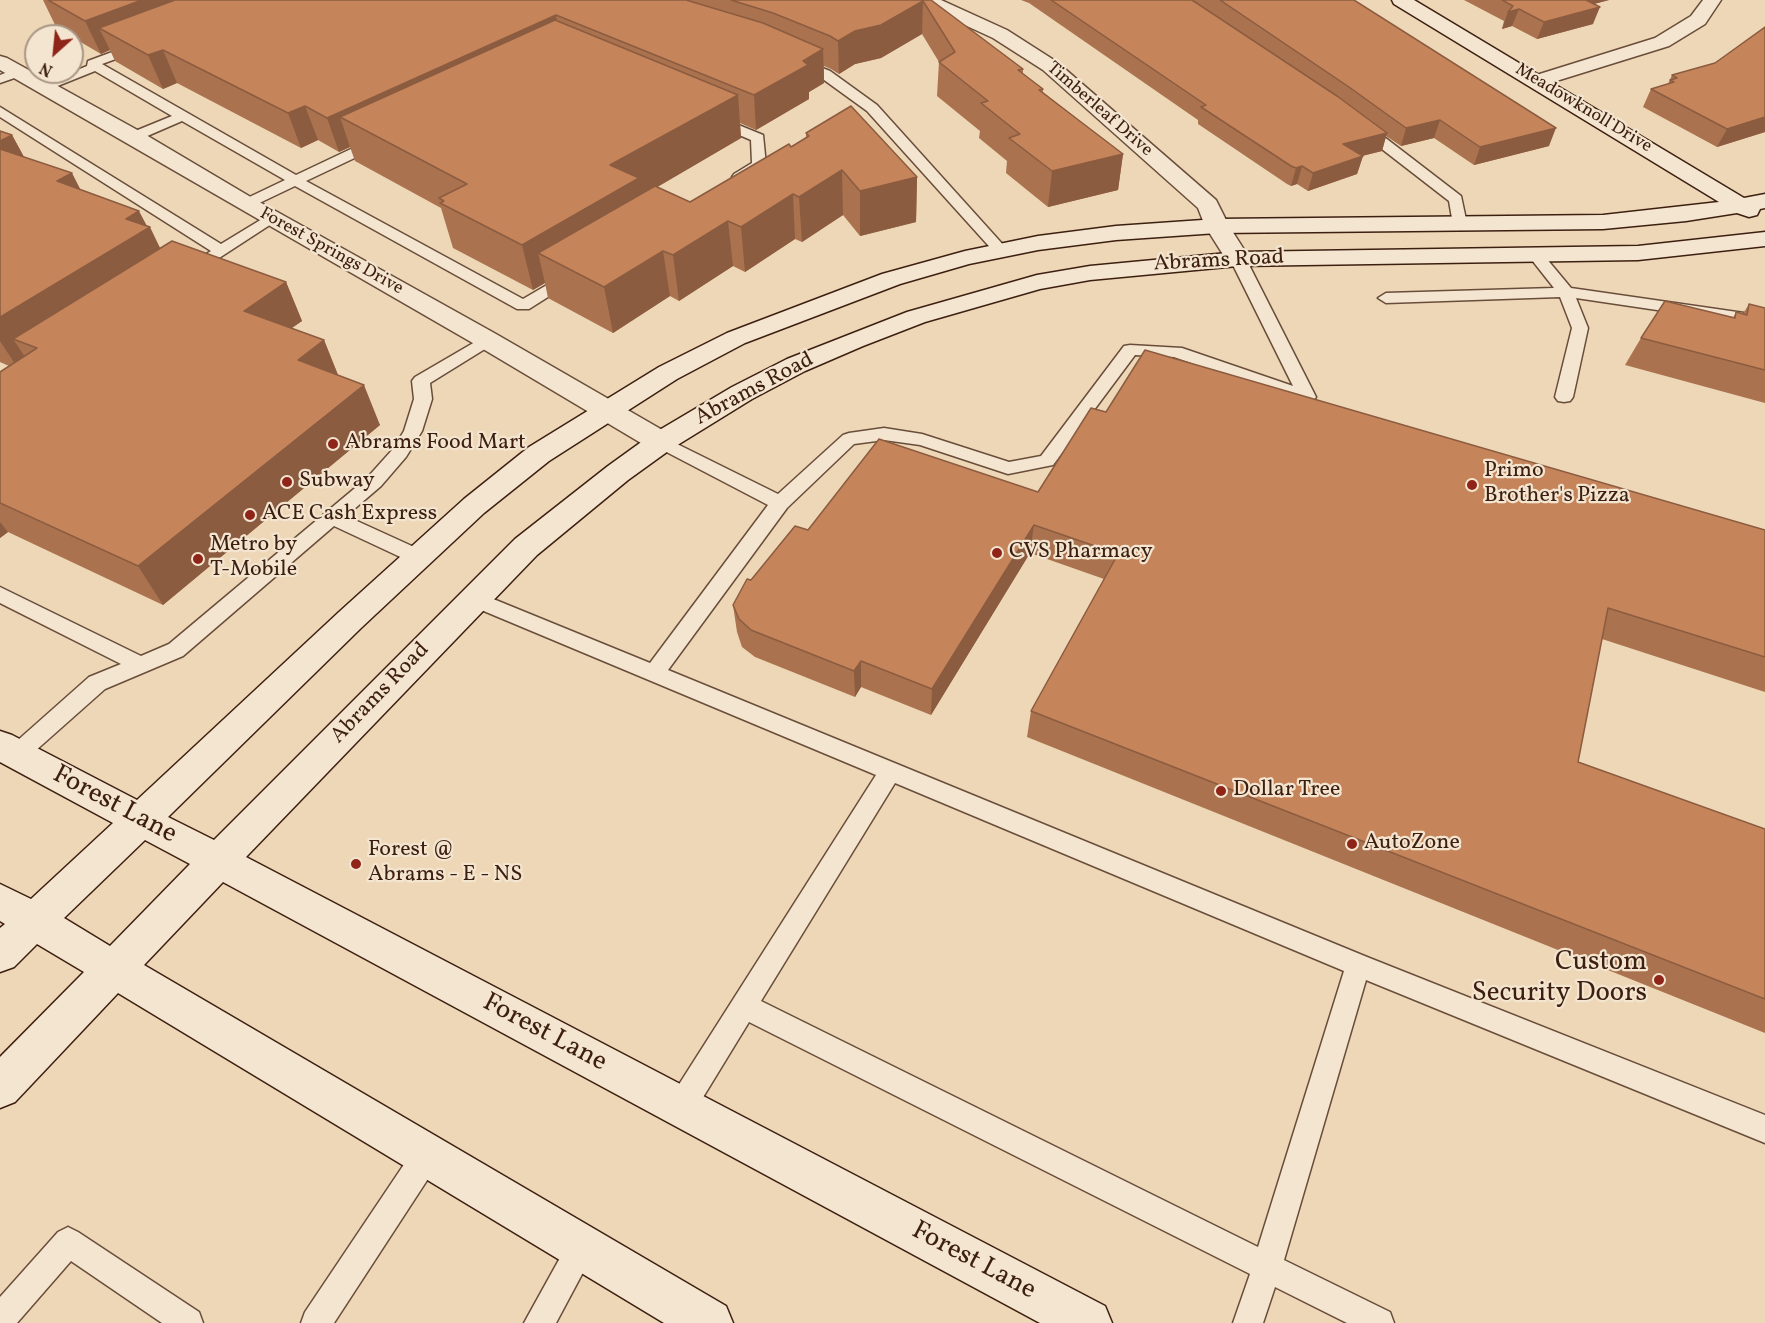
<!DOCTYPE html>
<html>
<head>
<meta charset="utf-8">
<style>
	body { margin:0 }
	#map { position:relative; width:1765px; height:1323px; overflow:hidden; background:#edd7b6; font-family:Vollkorn,serif }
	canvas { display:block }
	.north { position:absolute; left:24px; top:24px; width:60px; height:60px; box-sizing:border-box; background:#f3e5d0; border:2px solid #aa9684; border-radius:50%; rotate:207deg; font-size:16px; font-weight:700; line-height:24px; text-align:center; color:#3d1f11 }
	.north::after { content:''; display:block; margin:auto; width:21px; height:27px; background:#8f2418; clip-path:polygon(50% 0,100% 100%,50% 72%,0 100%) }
</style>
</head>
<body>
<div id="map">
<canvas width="1765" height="1323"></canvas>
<div class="north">N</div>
</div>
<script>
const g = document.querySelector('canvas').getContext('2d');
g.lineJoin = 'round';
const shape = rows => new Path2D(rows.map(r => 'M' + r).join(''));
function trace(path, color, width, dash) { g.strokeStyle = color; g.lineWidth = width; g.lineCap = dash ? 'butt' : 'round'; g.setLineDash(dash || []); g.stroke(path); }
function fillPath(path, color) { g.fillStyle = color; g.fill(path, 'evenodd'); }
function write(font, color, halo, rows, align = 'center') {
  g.font = font + ' Vollkorn,serif'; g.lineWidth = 4.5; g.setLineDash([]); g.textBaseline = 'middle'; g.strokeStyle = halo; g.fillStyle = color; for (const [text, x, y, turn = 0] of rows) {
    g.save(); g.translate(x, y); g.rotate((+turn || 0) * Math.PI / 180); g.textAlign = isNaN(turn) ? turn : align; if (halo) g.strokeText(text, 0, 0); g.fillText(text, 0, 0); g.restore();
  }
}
const lane = shape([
	[139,42,145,46,143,49,102,64,296,175,372,139,382,139,384,142,382,145,306,181,523,299,564,275,576,275,578,278,529,309,517,309,295,186,251,207,241,207,239,204,241,201,285,180,182,121,138,140,128,140,126,137,128,134,172,116,95,71,50,89,40,89,39,86,87,66,88,61,139,42],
	[799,59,830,71,877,105,1006,248,1009,251,1006,254,996,254,867,111,820,77,795,66,793,63,795,60,799,59],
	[18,68,24,72,23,75,0,83,0,75,18,68],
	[0,107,221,244,267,216,272,215,279,219,196,273,186,273,183,270,186,267,211,251,0,117,0,107],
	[714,115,763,135,766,165,764,168,744,180,734,180,732,177,734,174,752,163,751,140,709,122,707,119,714,115],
	[1361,122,1366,123,1461,196,1467,224,1465,227,1460,228,1453,224,1449,201,1356,129,1354,126,1356,123,1361,122],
	[1536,250,1541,252,1571,288,1765,316,1765,326,1576,298,1588,328,1573,397,1570,401,1564,402,1558,401,1555,397,1572,328,1560,297,1386,303,1378,298,1386,293,1554,288,1528,255,1536,250],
	[1238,254,1246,259,1316,397,1313,401,1301,401,1174,357,1135,355,1053,465,1008,474,920,445,884,440,854,444,787,508,668,670,1367,957,1765,1115,1765,1143,1366,980,1284,1260,1390,1312,1394,1323,1347,1323,1275,1287,1263,1323,1233,1323,1250,1274,749,1022,691,1117,681,1121,671,1117,667,1107,671,1097,876,775,467,604,464,599,467,594,474,592,481,594,650,663,768,505,655,446,652,442,655,438,661,436,778,494,843,435,849,433,884,428,922,434,1009,462,1041,456,1124,346,1130,345,1182,348,1293,386,1230,259,1238,254],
	[895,783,1344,971,1258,1247,761,1001,895,783],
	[487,335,495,340,493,344,430,383,432,399,422,431,406,457,381,486,346,516,425,552,428,557,425,562,418,564,411,562,334,526,183,656,105,689,25,760,17,763,9,760,6,754,9,748,89,677,121,664,0,603,0,587,141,656,169,644,367,478,393,449,404,431,414,399,412,381,415,377,487,335],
	[427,1141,437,1145,441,1155,437,1165,334,1323,301,1323,305,1312,417,1145,427,1141],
	[68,1227,78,1232,199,1312,203,1323,162,1323,71,1261,17,1323,0,1323,0,1297,58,1232,68,1227],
	[581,1233,591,1238,596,1248,556,1323,524,1323,571,1238,581,1233]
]);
const street = shape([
	[917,0,941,0,1007,30,1057,62,1216,200,1229,226,1250,259,1247,264,1238,266,1229,264,1205,226,1198,208,1043,70,993,38,919,4,917,0],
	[1703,0,1721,0,1705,24,1669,46,1537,87,1530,85,1527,81,1530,77,1655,38,1691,16,1703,0],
	[0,56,7,58,141,132,254,199,496,334,671,435,675,442,671,449,661,451,651,449,478,346,0,70,0,56]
]);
const secondary = shape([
	[1392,0,1414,0,1744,198,1765,194,1765,208,1760,209,1757,215,1749,217,1737,213,1686,221,1603,229,1217,233,1116,240,1038,250,969,264,900,284,745,343,677,379,549,461,484,513,361,628,168,817,214,840,515,539,608,466,651,435,732,387,787,359,907,312,1037,275,1090,266,1238,252,1638,246,1765,232,1765,246,1638,260,1238,266,1090,280,1040,289,925,322,863,346,805,371,752,399,671,449,628,480,537,555,246,857,1105,1306,1112,1323,1040,1323,223,882,144,965,726,1306,733,1323,664,1323,118,993,15,1102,0,1108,0,1057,84,972,37,944,14,967,0,972,0,928,5,924,0,921,0,884,31,899,113,823,0,762,0,731,12,735,137,800,339,612,464,499,529,447,659,367,727,333,882,274,965,251,1038,236,1116,226,1217,219,1603,215,1719,202,1394,4,1392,0],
	[145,840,190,864,110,946,64,918,145,840]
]);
const wall = shape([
	[43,0,931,0,1023,69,1023,74,1043,89,1043,92,1123,154,1118,190,1048,207,1006,173,1007,161,979,138,980,131,937,96,939,62,922,34,881,58,855,64,839,74,831,69,824,66,824,83,809,92,809,99,756,130,740,123,741,138,657,187,690,202,791,147,806,138,806,133,917,177,916,222,860,236,843,215,802,242,795,239,745,272,733,266,679,301,670,296,613,333,548,298,545,283,533,290,453,248,441,208,355,161,350,147,339,152,318,140,301,148,177,83,163,89,115,61,110,50,101,54,72,37,72,36,70,36,57,29],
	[1021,0,1354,0,1549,146,1474,165,1434,138,1401,146,1386,136,1382,151,1362,156,1363,156,1357,174,1308,191,1297,184,1291,186,1287,184,1198,124,1198,120,1029,3],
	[1464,0,1609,0,1594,4,1593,24,1537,39,1512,26,1502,29,1504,21],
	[1765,27,1765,132,1717,147,1643,107,1651,89,1668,84,1672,75,1715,63],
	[0,131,12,135,24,157,81,190,147,226,160,248,286,282,302,321,291,328,324,340,338,375,380,425,163,605,8,532,0,538,0,372,9,366,0,362],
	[1749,304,1765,308,1765,403,1625,365,1641,338,1733,318,1736,312,1743,314],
	[1106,412,1765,530,1765,692,1602,639,1578,762,1765,829,1765,1033,1027,737,1031,711,1104,579,1030,553,931,715,861,687,855,697,755,657,742,647,737,632,733,605,751,580,808,530,1038,492]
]);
const shadedWall = shape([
	[142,0,243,0,99,28,110,50,101,54,85,21],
	[1572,0,1609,0,1567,11],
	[923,1,922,34,881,58,855,64,839,74,838,41,855,31],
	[1600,7,1593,24,1537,39,1544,22],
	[1519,9,1512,26,1502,29,1508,12],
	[556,15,562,48,340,117,350,147,339,152,327,118],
	[823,49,824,83,809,92,809,99,756,130,754,95,803,61],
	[163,50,177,83,163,89,148,55],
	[738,95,741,138,642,196,538,253,545,283,533,290,522,245,610,165],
	[305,106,318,140,301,148,288,113],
	[1765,117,1765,132,1717,147,1727,129],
	[1440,120,1434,138,1401,146,1406,128],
	[1556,128,1549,146,1474,165,1480,147],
	[1387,133,1382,151,1337,162,1343,144],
	[12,135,36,179,0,161,0,141],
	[1123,154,1118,190,1048,207,1052,171],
	[1363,156,1357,174,1308,191,1313,173],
	[1302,166,1297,184,1291,186,1296,168],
	[842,170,843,215,802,242,799,197],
	[72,173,95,218,57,181],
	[917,177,916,222,860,236,860,191],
	[793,194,795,239,745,272,741,227],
	[139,211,148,228,150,227,172,273,37,348,13,339,29,363,19,370,0,341,0,317,126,219],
	[728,221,733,266,679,301,673,255],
	[663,251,670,296,613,333,604,287],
	[286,282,302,321,261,350,244,311],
	[324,340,340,380,298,360],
	[364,385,380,425,163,605,138,566],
	[0,522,8,532,0,538],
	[1034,525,1030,553,931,715,932,689],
	[861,661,861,687,855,697,854,671]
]);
const building = shape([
	[48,0,142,0,85,21,48,0],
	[175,0,686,0,763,23,823,49,803,61,808,65,754,95,556,15,327,118,305,106,288,113,163,50,148,55,99,28,175,0],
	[731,0,931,0,1023,69,1018,70,1043,89,1039,90,1123,154,1052,171,1009,138,1020,134,981,103,988,101,939,62,955,52,923,1,881,25,855,31,838,41,830,36,773,13,731,0],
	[1051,0,1192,0,1337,96,1387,133,1343,144,1363,156,1313,173,1302,166,1296,168,1291,166,1201,107,1206,105,1051,0],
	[1220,0,1354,0,1556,128,1480,147,1440,120,1406,128,1349,87,1220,0],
	[1502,0,1586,0,1600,7,1544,22,1519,9,1508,12,1513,6,1502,0],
	[555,20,738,95,610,165,639,178,522,245,440,203,444,201,439,198,467,184,340,117,555,20],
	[1765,27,1765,117,1727,129,1651,89,1674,82,1670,80,1677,78,1672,75,1715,63,1765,27],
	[851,106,917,177,860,191,842,170,799,197,793,194,741,227,728,221,673,255,663,251,604,287,538,253,655,186,690,202,789,144,791,147,809,136,806,133,851,106],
	[0,131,12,135,0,141,0,131],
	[0,149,72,173,57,181,139,211,126,219,150,227,0,317,0,149],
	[172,241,286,282,244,311,324,340,298,360,364,385,138,566,0,503,0,372,37,348,13,339,172,241],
	[1665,301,1735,318,1736,312,1747,315,1749,304,1765,308,1765,370,1641,338,1665,301],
	[1145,350,1765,530,1765,657,1608,608,1578,762,1765,829,1765,999,1031,711,1118,554,1034,525,932,689,861,661,854,671,751,630,739,619,733,605,747,579,751,580,795,526,808,530,879,439,1038,492,1091,408,1106,412,1145,350]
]);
const markers = [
	[333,444,6,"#8f2418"],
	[287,482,6,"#8f2418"],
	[1472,485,6,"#8f2418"],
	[250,515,6,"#8f2418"],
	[997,553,6,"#8f2418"],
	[198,559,6,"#8f2418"],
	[1221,791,6,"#8f2418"],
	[1352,844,6,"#8f2418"],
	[356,864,6,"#8f2418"],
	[1659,980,6,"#8f2418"]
];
const farStreetnames = [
	["Meadowknoll Drive",1583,109,31],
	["Timberleaf Drive",1099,110,41],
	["Forest Springs Drive",331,252,29]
];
const streetNames = [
	["Abrams Road",1219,262,-3],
	["Abrams Road",755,390,-28],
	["Abrams Road",381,694,-46]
];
const poiNames = [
	["Abrams Food Mart",345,444],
	["Primo",1484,472],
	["Brother's Pizza",1484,497],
	["Subway",299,482],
	["ACE Cash Express",262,515],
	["Metro by",210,546],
	["T-Mobile",210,571],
	["CVS Pharmacy",1009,553],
	["Dollar Tree",1233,791],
	["AutoZone",1364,844],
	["Forest @",368,851],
	["Abrams - E - NS",368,876]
];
const nearStreetnames = [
	["Forest Lane",114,806,28],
	["Forest Lane",544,1034,28],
	["Forest Lane",973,1262,28]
];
const nearPoinames = [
	["Custom",1647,964],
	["Security Doors",1647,995]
];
trace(lane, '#694d3a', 3);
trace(street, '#694d3a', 3);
trace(secondary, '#3d1f11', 3);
fillPath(lane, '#f3e5d0');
fillPath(street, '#f3e5d0');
fillPath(secondary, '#f3e5d0');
fillPath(wall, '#aa724e');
fillPath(shadedWall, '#8b5c40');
fillPath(building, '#c6845b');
trace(building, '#8b5c40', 1.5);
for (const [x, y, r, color] of markers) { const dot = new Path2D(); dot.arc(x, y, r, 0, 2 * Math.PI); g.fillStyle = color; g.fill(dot); trace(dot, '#f3e5d0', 2); }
write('18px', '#3d1f11', '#f3e5d0', farStreetnames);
write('22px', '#3d1f11', '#f3e5d0', streetNames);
write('22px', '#3d1f11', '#f3e5d0', poiNames, 'left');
write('27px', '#3d1f11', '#f3e5d0', nearStreetnames);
write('27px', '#3d1f11', '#f3e5d0', nearPoinames, 'right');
</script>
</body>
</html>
